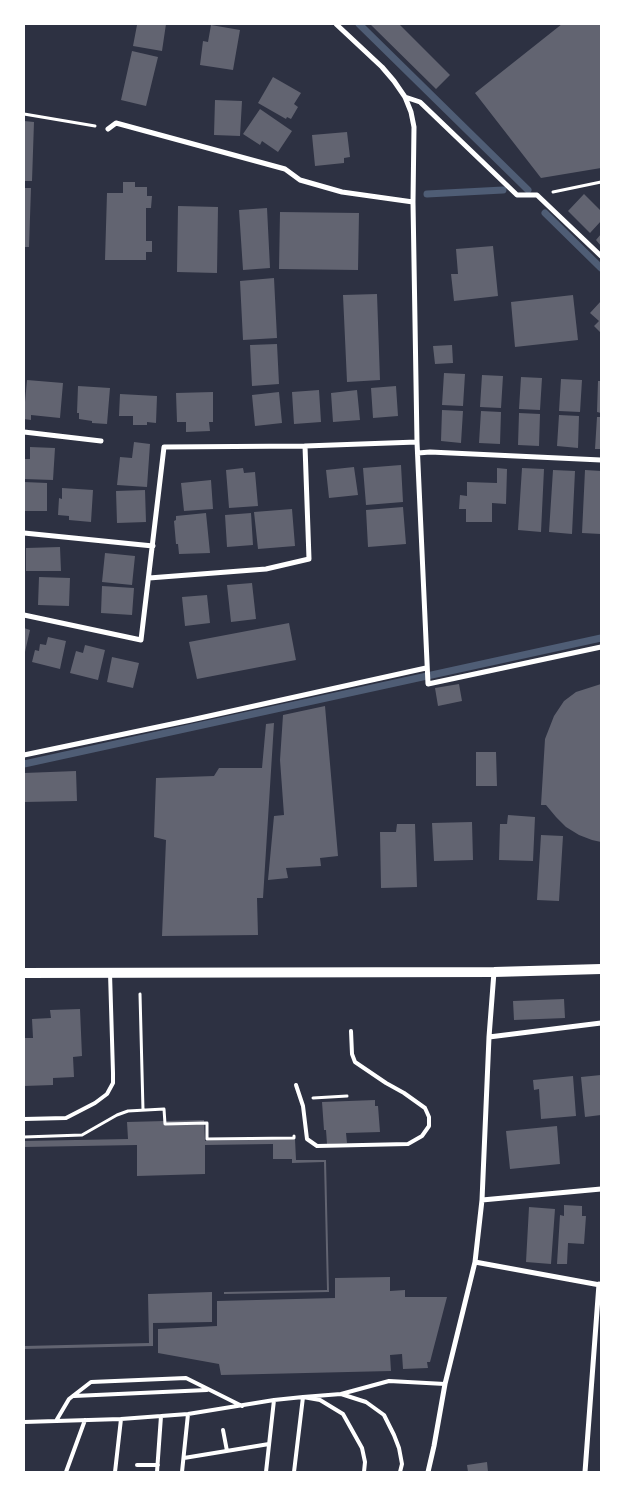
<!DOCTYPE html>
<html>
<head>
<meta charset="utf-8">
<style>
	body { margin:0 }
	#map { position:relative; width:625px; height:1496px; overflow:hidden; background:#2d3142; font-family:Jost,sans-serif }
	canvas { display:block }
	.frame { position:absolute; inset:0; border:25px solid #fff; pointer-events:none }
</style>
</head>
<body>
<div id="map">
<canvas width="625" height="1496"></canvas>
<div class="frame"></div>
</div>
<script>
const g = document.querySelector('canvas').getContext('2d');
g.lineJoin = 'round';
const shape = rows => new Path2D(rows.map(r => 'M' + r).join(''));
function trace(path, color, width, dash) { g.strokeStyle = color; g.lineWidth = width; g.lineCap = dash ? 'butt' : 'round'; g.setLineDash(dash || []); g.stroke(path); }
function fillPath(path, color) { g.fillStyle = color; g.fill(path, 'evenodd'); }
const stream = shape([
	[359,24,528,190],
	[427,194,503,190],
	[545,213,601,268],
	[24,764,601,638]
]);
const building = shape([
	[141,24,166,24,162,51,133,46,137,25,141,25],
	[370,24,399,24,450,75,436,89],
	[562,24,601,24,601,168,541,178,475,93],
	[211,25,240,30,233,70,200,65,203,41,208,42],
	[132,51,158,57,146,106,121,100],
	[273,77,301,93,294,104,298,107,291,119,287,117,286,119,258,103],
	[215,100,242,101,240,136,214,135],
	[260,109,292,131,278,152,262,141,260,145,243,134],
	[24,121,34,122,32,181,24,181],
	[347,132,350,157,344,158,344,163,315,166,312,135],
	[123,182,135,182,135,187,147,187,147,196,152,196,151,208,146,208,146,241,152,241,152,252,146,252,146,260,105,260,107,193,123,193],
	[24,188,31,188,29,247,24,247],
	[584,194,601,211,601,221,590,233,568,211],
	[178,206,218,207,217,273,177,272],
	[267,208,270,268,243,270,239,210],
	[280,212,359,213,358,270,279,269],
	[601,234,601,246,596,240],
	[493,246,498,296,454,301,451,274,458,274,456,249],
	[274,278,277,338,243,340,240,281],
	[377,294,380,380,347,382,343,295],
	[573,295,578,340,515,347,511,302],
	[601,301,601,333,594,326,599,321,590,313],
	[277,344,279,384,252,386,250,345],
	[452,345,453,363,435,364,433,346],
	[444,373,465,374,463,406,442,405],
	[482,375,503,376,501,408,480,407],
	[521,377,542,378,540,410,519,409],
	[561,379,582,380,580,412,559,411],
	[27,380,63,383,60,418,31,415,31,420,24,419,24,402,25,402],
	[598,381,601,381,601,413,597,412],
	[78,386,110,388,107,424,92,423,92,421,79,419,79,413,77,413],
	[396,386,398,416,373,418,371,388],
	[319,390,321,422,294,424,292,392],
	[357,390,360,420,333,422,331,393],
	[213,392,213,422,209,422,210,431,186,432,186,422,177,422,176,393],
	[279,392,282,423,255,426,252,395],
	[120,394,157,396,156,423,147,422,147,425,133,425,133,416,119,416],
	[442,410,463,411,461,443,441,441],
	[481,411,501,412,500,444,479,443],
	[519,413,540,414,539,446,518,445],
	[559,415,579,416,578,448,557,446],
	[597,417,601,417,601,449,595,449],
	[134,442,150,444,147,487,117,485,120,457,132,458],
	[30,447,55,448,53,480,24,479,24,459,30,459],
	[401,465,403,502,366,505,363,468],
	[354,467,358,495,329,498,326,470],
	[243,468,244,473,255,472,258,506,229,508,226,470],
	[497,468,507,469,506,504,492,503,492,522,466,522,466,509,459,509,460,495,467,496,467,482,497,483],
	[522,468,544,469,541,532,518,530],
	[553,470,575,471,572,534,549,532],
	[585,470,601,471,601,534,582,533],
	[211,480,213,509,184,511,181,483],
	[24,482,47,483,47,511,24,511],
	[62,488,93,490,91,522,69,520,69,516,58,515,59,498,62,499],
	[145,490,146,522,117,523,116,491],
	[403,507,406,544,368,547,366,510],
	[292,509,295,546,258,549,254,512],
	[206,513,210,553,179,554,178,544,176,544,174,521,176,520,176,516],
	[251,513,253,545,227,547,225,515],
	[60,547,61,571,26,571,26,548],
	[105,553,135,556,132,585,102,582],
	[39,577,70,578,69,606,38,605],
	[252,583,256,619,231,622,227,585],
	[102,586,134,588,132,615,101,613],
	[207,595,210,623,185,626,182,597],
	[289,623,296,660,197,679,189,642],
	[24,628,30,630,25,652,24,652],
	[48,637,66,641,60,669,32,662,35,650,39,651,40,644,46,645],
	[85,645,105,650,98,680,70,673,76,651,83,653],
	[112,657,139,663,133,688,107,682],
	[459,684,462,701,438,706,435,688],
	[601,684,601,842,592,840,579,835,566,827,556,817,546,805,541,805,545,739,554,716,564,701,576,692],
	[325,706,338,856,320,858,321,866,286,868,288,878,268,880,274,816,284,815,280,760,283,715],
	[274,723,263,898,257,898,258,935,162,936,166,840,154,837,156,778,214,776,219,768,262,768,266,724],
	[476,752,496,752,497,786,476,786],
	[76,771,77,801,24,802,24,773],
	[508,815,535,817,533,861,499,860,500,824,507,824],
	[472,822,473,860,434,861,432,823],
	[397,824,415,824,417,887,381,888,380,832,396,832],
	[541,835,563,836,559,901,537,900],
	[564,999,565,1018,514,1020,513,1001],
	[80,1009,82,1056,73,1057,74,1077,53,1078,53,1085,24,1086,24,1038,33,1038,32,1019,51,1018,50,1010],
	[601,1075,601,1115,585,1117,581,1077],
	[573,1076,576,1116,541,1119,539,1089,534,1090,533,1080],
	[375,1100,375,1106,378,1106,380,1132,346,1133,347,1143,327,1144,326,1130,324,1130,322,1102],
	[204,1120,205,1141,295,1139,296,1160,326,1160,329,1292,224,1294,224,1292,327,1290,324,1162,292,1163,292,1159,273,1159,273,1144,205,1145,205,1174,137,1176,137,1145,24,1147,24,1141,128,1139,127,1122],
	[557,1126,560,1164,510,1169,506,1131],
	[564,1205,582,1206,582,1216,586,1216,584,1244,568,1243,567,1264,557,1264,560,1215,564,1216],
	[529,1207,555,1209,551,1264,526,1262],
	[390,1277,390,1291,405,1290,405,1297,447,1297,430,1362,427,1362,428,1368,403,1369,402,1354,390,1355,391,1371,221,1375,219,1364,158,1353,158,1329,217,1326,217,1301,335,1298,335,1278],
	[212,1292,212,1322,153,1323,153,1346,24,1349,24,1346,149,1343,148,1294],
	[487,1462,488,1472,468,1472,467,1465]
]);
const path = shape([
	[24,114,95,126],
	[553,192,601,182],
	[140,994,143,1110],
	[313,1098,347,1096],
	[24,1137,82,1135,117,1115,128,1111,164,1109,165,1124,207,1123,207,1139,294,1138,294,1136]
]);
const service = shape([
	[296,1085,303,1106,307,1139,317,1146,408,1144,422,1136,429,1126,429,1117,425,1108,404,1093,386,1083,355,1062,352,1054,351,1031],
	[24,1119,66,1118,95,1103,107,1094,113,1083,113,1073,110,973],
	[341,1394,389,1381,445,1384],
	[74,1396,207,1390],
	[56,1421,69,1399,91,1382,186,1378,242,1406],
	[24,1422,121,1419,188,1414,274,1400,303,1397,320,1400,343,1414,362,1448,365,1462,364,1472],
	[223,1430,227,1451],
	[184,1458,269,1444],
	[137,1465,158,1465],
	[66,1472,85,1420],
	[115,1472,121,1419],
	[157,1472,161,1416],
	[182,1472,188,1414],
	[266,1472,274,1400],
	[294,1472,303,1397,341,1394,366,1402,384,1415,394,1435,399,1448,402,1464,400,1472]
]);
const minor = shape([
	[336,24,382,67,394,81,405,97,411,112,414,127,413,202,417,442,428,684,601,647],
	[405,97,420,102,517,195,537,195,601,256],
	[108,129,116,123,285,169,300,180,342,192,413,202],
	[24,432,101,441],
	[418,453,430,452,601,460],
	[24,533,153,546],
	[149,578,266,569,309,559,305,446],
	[24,615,141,640,164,447,305,446,417,442],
	[24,755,191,720,426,668],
	[489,1037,601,1023],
	[482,1200,601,1189],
	[475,1262,600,1285],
	[428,1472,434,1446,445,1384,475,1262,482,1200,489,1037,494,972],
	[585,1472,599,1284]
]);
const secondary = shape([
	[24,973,494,972,601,969]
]);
trace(stream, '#4f5d75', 7);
fillPath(building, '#626471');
trace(path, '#fff', 3);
trace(service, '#fff', 4);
trace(minor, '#fff', 5);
trace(secondary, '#fff', 10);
</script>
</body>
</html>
